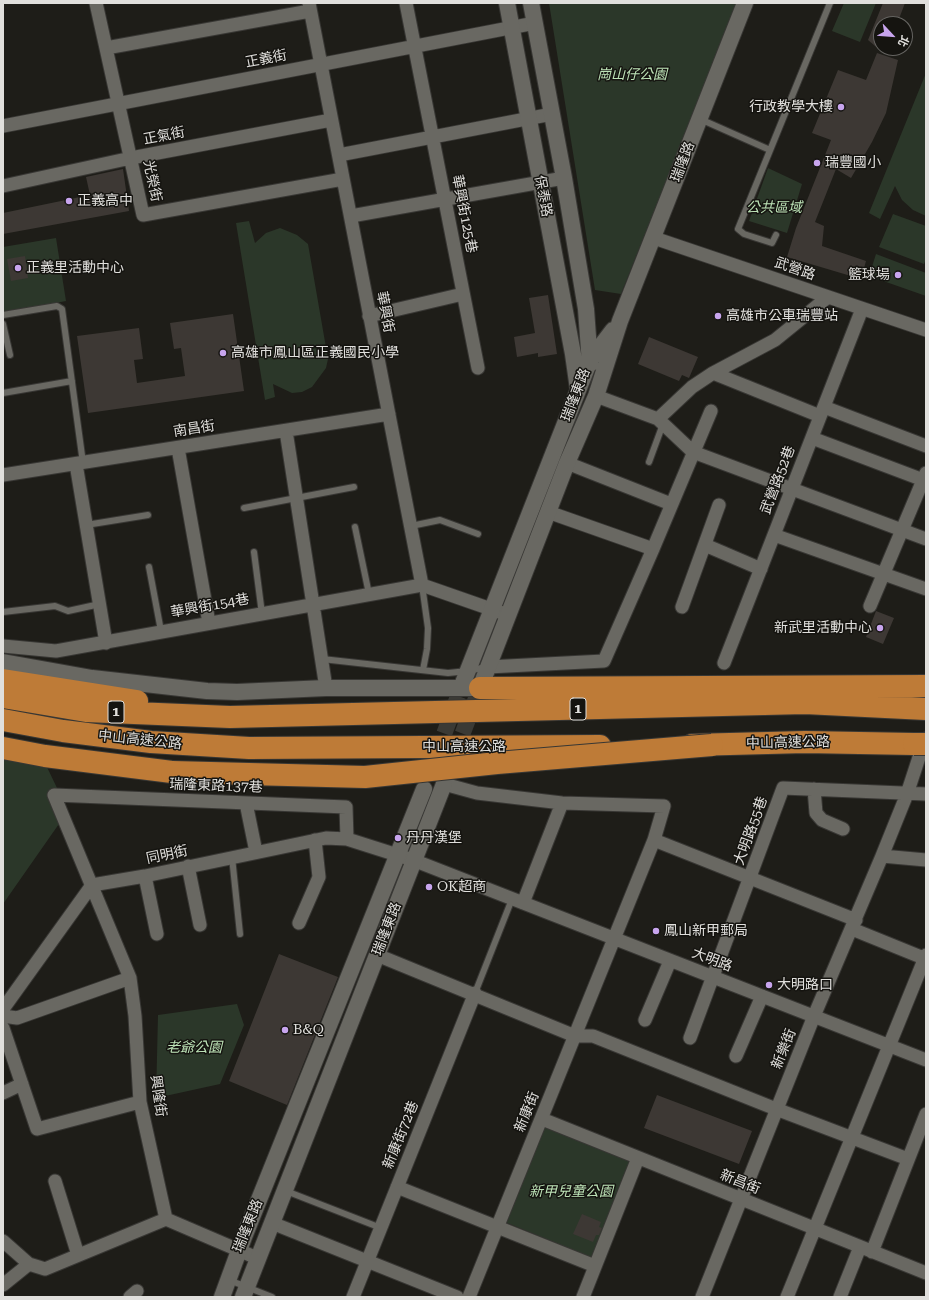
<!DOCTYPE html>
<html>
<head>
<meta charset="utf-8">
<style>
	body { margin:0 }
	#map { position:relative; width:929px; height:1300px; overflow:hidden; background:#1e1d18; font-family:"Roboto Serif","Noto Sans TC",serif }
	canvas { display:block }
	.frame { position:absolute; inset:0; border:4px solid #e0dfdc; pointer-events:none }
	.north { position:absolute; left:873px; top:16px; width:40px; height:40px; box-sizing:border-box; background:#151410; border:1px solid #666562; border-radius:50%; rotate:116deg; font-size:11px; font-weight:700; line-height:16px; text-align:center; color:#e0dfdc }
	.north::after { content:''; display:block; margin:auto; width:14px; height:18px; background:#c8a5ee; clip-path:polygon(50% 0,100% 100%,50% 72%,0 100%) }
</style>
</head>
<body>
<div id="map">
<canvas width="929" height="1300"></canvas>
<div class="frame"></div>
<div class="north">北</div>
</div>
<script>
const g = document.querySelector('canvas').getContext('2d');
g.lineJoin = 'round';
function fillPath(path, color) { g.fillStyle = color; g.fill(path, 'evenodd'); }
const shape = rows => new Path2D(rows.map(r => 'M' + r).join(''));
function trace(path, color, width, dash) { g.strokeStyle = color; g.lineWidth = width; g.lineCap = dash ? 'butt' : 'round'; g.setLineDash(dash || []); g.stroke(path); }
function write(font, color, halo, rows, align = 'center') {
  g.font = font + ' "Roboto Serif","Noto Sans TC",serif'; g.lineWidth = 3; g.setLineDash([]); g.textBaseline = 'middle'; g.strokeStyle = halo; g.fillStyle = color; for (const [text, x, y, turn = 0] of rows) {
    g.save(); g.translate(x, y); g.rotate((+turn || 0) * Math.PI / 180); g.textAlign = isNaN(turn) ? turn : align; if (halo) g.strokeText(text, 0, 0); g.fillText(text, 0, 0); g.restore();
  }
}
const green = shape([
	[549,3,738,3,621,294,595,290],
	[844,3,876,3,860,42,832,31],
	[926,73,926,216,913,210,902,200,895,186,880,219,869,213],
	[768,168,802,184,787,233,749,221],
	[893,214,926,226,926,259,924,264,879,247],
	[249,221,255,243,266,233,280,228,297,235,308,244,328,359,326,368,312,387,302,392,292,393,273,384,275,397,265,400,236,223],
	[56,238,66,301,3,313,3,247],
	[876,254,926,273,926,296,869,276],
	[3,758,46,765,68,811,3,904],
	[237,1004,244,1025,220,1084,156,1098,158,1015],
	[542,1123,638,1161,599,1261,505,1222]
]);
const building = shape([
	[883,3,905,3,897,24,881,24,881,51,868,40],
	[877,53,898,60,886,113,872,142,851,178,836,169,815,222,824,226,822,246,866,261,861,279,787,257,796,228,831,140,812,133,838,70,866,80],
	[123,169,129,211,3,234,3,213,90,195,86,177],
	[25,256,28,278,11,281,7,259],
	[548,295,557,354,538,357,538,353,517,357,514,337,535,333,529,298],
	[233,314,244,391,88,413,77,336,139,328,143,359,134,360,137,383,185,376,181,348,174,349,170,323],
	[649,337,698,357,689,378,682,375,679,381,638,364],
	[876,611,894,618,883,644,866,637],
	[279,954,338,977,287,1105,229,1081],
	[657,1095,752,1131,739,1164,644,1128],
	[582,1214,601,1222,599,1227,602,1228,599,1235,596,1235,593,1242,573,1234]
]);
const tertiaryTunnel = shape([
	[436,756,461,688],
	[454,756,480,688]
]);
const service = shape([
	[700,119,770,150],
	[776,235,772,243,744,234,738,229,830,3],
	[3,315,57,306,62,309,83,463],
	[3,324,10,355],
	[3,393,72,381],
	[649,462,663,424],
	[244,508,354,487],
	[86,525,148,515],
	[411,526,440,520,478,534],
	[355,527,369,594],
	[254,552,262,614],
	[149,567,161,631],
	[422,585,428,628,427,649,423,670],
	[3,612,55,606,68,611,100,604],
	[322,659,448,673,468,671,486,667],
	[232,857,240,934],
	[475,993,512,899],
	[286,1191,381,1228],
	[229,1280,272,1297]
]);
const minor = shape([
	[96,3,143,215,343,179],
	[309,3,422,585,508,615],
	[406,3,478,368],
	[106,48,310,11],
	[3,126,535,23],
	[339,155,552,114],
	[3,186,131,158,331,120],
	[351,216,564,178],
	[654,238,926,330],
	[369,316,463,294],
	[713,373,820,416],
	[596,396,658,419,693,452,926,539],
	[824,407,926,446],
	[658,419,692,387,713,373,775,340,828,297],
	[286,431,326,688],
	[812,438,926,481],
	[178,448,209,623],
	[567,463,671,504],
	[76,464,106,643],
	[3,475,389,414],
	[548,512,653,549],
	[774,535,926,589],
	[705,545,761,569],
	[870,606,926,473],
	[682,607,719,505],
	[3,646,56,651,422,585],
	[724,663,862,309],
	[488,667,604,661,653,549,711,411],
	[444,784,477,793,562,803,664,806,654,840,469,1297],
	[814,789,816,813,822,820,843,829],
	[246,803,256,852],
	[654,840,856,920],
	[882,856,907,794,925,739],
	[188,866,200,925],
	[145,876,157,934],
	[523,903,562,803],
	[299,923,319,877,315,840],
	[852,929,926,959],
	[377,955,575,1036,593,1036,776,1109,908,1159],
	[3,1009,92,885,145,876,326,838,347,839,413,860,926,1060],
	[3,1016,17,1018,130,978],
	[645,1020,670,961],
	[3,1028,37,1129,140,1102],
	[690,1038,783,788,926,794],
	[736,1056,762,996],
	[3,1093,22,1084],
	[542,1119,926,1273],
	[55,1181,78,1255],
	[397,1187,595,1266],
	[272,1223,457,1297],
	[3,1241,29,1264,45,1269,166,1219],
	[872,1252,926,1114],
	[257,1258,166,1219,140,1102,135,1016,130,978,54,795,346,807,347,839],
	[3,1285,29,1264],
	[130,1297,137,1291],
	[353,1297,475,993],
	[583,1297,638,1158],
	[702,1297,814,1016,882,856,926,860],
	[787,1297,926,955],
	[840,1297,860,1247]
]);
const tertiary = shape([
	[507,3,573,354,578,389],
	[531,3,564,178,586,309,590,364],
	[3,662,92,678,207,691,237,692,326,688,480,688,567,463,596,396,620,321,745,3],
	[461,688,590,360,613,330],
	[222,1297,244,1237,424,789],
	[243,1297,444,784]
]);
const motorway = shape([
	[3,680,137,701],
	[480,688,926,686],
	[3,697,86,711,230,717,805,703,926,709],
	[3,720,63,731,151,742,249,748,600,746],
	[692,745,805,742,914,744],
	[3,748,45,756,172,772]
]);
const motorwayBridge = shape([
	[914,744,926,744],
	[172,772,365,777,497,763,712,745]
]);
const markers = [
	[841,107,4,"#c8a5ee"],
	[817,163,4,"#c8a5ee"],
	[69,201,4,"#c8a5ee"],
	[18,268,4,"#c8a5ee"],
	[898,275,4,"#c8a5ee"],
	[718,316,4,"#c8a5ee"],
	[223,353,4,"#c8a5ee"],
	[880,628,4,"#c8a5ee"],
	[398,838,4,"#c8a5ee"],
	[429,887,4,"#c8a5ee"],
	[656,931,4,"#c8a5ee"],
	[769,985,4,"#c8a5ee"],
	[285,1030,4,"#c8a5ee"]
];
const shields = [
	[578,709,16],
	[116,712,16]
];
const shieldNames = [
	["1",578,709],
	["1",116,712]
];
const streetNames = [
	["正義街",266,59,-11],
	["正氣街",164,136,-11],
	["瑞隆路",683,162,-69],
	["光榮街",152,181,78],
	["保泰路",543,196,79],
	["華興街125巷",464,214,79],
	["武營路",795,269,19],
	["華興街",385,312,79],
	["瑞隆東路",576,395,-69],
	["南昌街",194,429,-9],
	["武營路52巷",778,480,-69],
	["華興街154巷",210,606,-10],
	["中山高速公路",140,740,6],
	["中山高速公路",788,743,-1],
	["中山高速公路",464,747],
	["瑞隆東路137巷",216,786,2],
	["大明路55巷",751,831,-70],
	["同明街",167,855,-12],
	["瑞隆東路",387,929,-69],
	["大明路",712,960,21],
	["新樂街",784,1049,-68],
	["興隆街",158,1096,82],
	["新康街",527,1112,-68],
	["新康街72巷",401,1135,-68],
	["新昌街",740,1182,22],
	["瑞隆東路",248,1226,-68]
];
const parkNames = [
	["崗山仔公園",632,75],
	["公共區域",774,208],
	["老爺公園",194,1048],
	["新甲兒童公園",571,1192]
];
const poiNames = [
	["行政教學大樓",833,107,"right"],
	["瑞豐國小",825,163],
	["正義高中",77,201],
	["正義里活動中心",26,268],
	["籃球場",890,275,"right"],
	["高雄市公車瑞豐站",726,316],
	["高雄市鳳山區正義國民小學",231,353],
	["新武里活動中心",872,628,"right"],
	["丹丹漢堡",406,838],
	["OK超商",437,887],
	["鳳山新甲郵局",664,931],
	["大明路口",777,985],
	["B&Q",293,1030]
];
fillPath(green, '#2b3729');
fillPath(building, '#3d3834');
trace(tertiaryTunnel, '#3b3a35', 16, [16, 8]);
trace(service, '#383734', 8);
trace(minor, '#383734', 15);
trace(tertiary, '#383734', 18);
trace(motorway, '#383734', 24);
trace(service, '#696862', 6);
trace(minor, '#696862', 13);
trace(tertiary, '#696862', 16);
trace(motorway, '#be7b37', 22);
trace(motorwayBridge, '#383734', 24, []);
trace(motorwayBridge, '#be7b37', 22);
for (const [x, y, r, color] of markers) { const dot = new Path2D(); dot.arc(x, y, r, 0, 2 * Math.PI); g.fillStyle = color; g.fill(dot); trace(dot, '#151410', 1.5); }
for (const [x, y, w] of shields) { const box = new Path2D(); box.roundRect(x - w / 2, y - 11, w, 22, 3); g.fillStyle = '#151410'; g.fill(box); trace(box, '#e0dfdc', 1); }
write('bold 13px', '#e0dfdc', null, shieldNames);
write('14px', '#e0dfdc', '#151410', streetNames);
write('italic 14px', '#bde3b7', '#151410', parkNames);
write('14px', '#e0dfdc', '#151410', poiNames, 'left');
</script>
</body>
</html>
